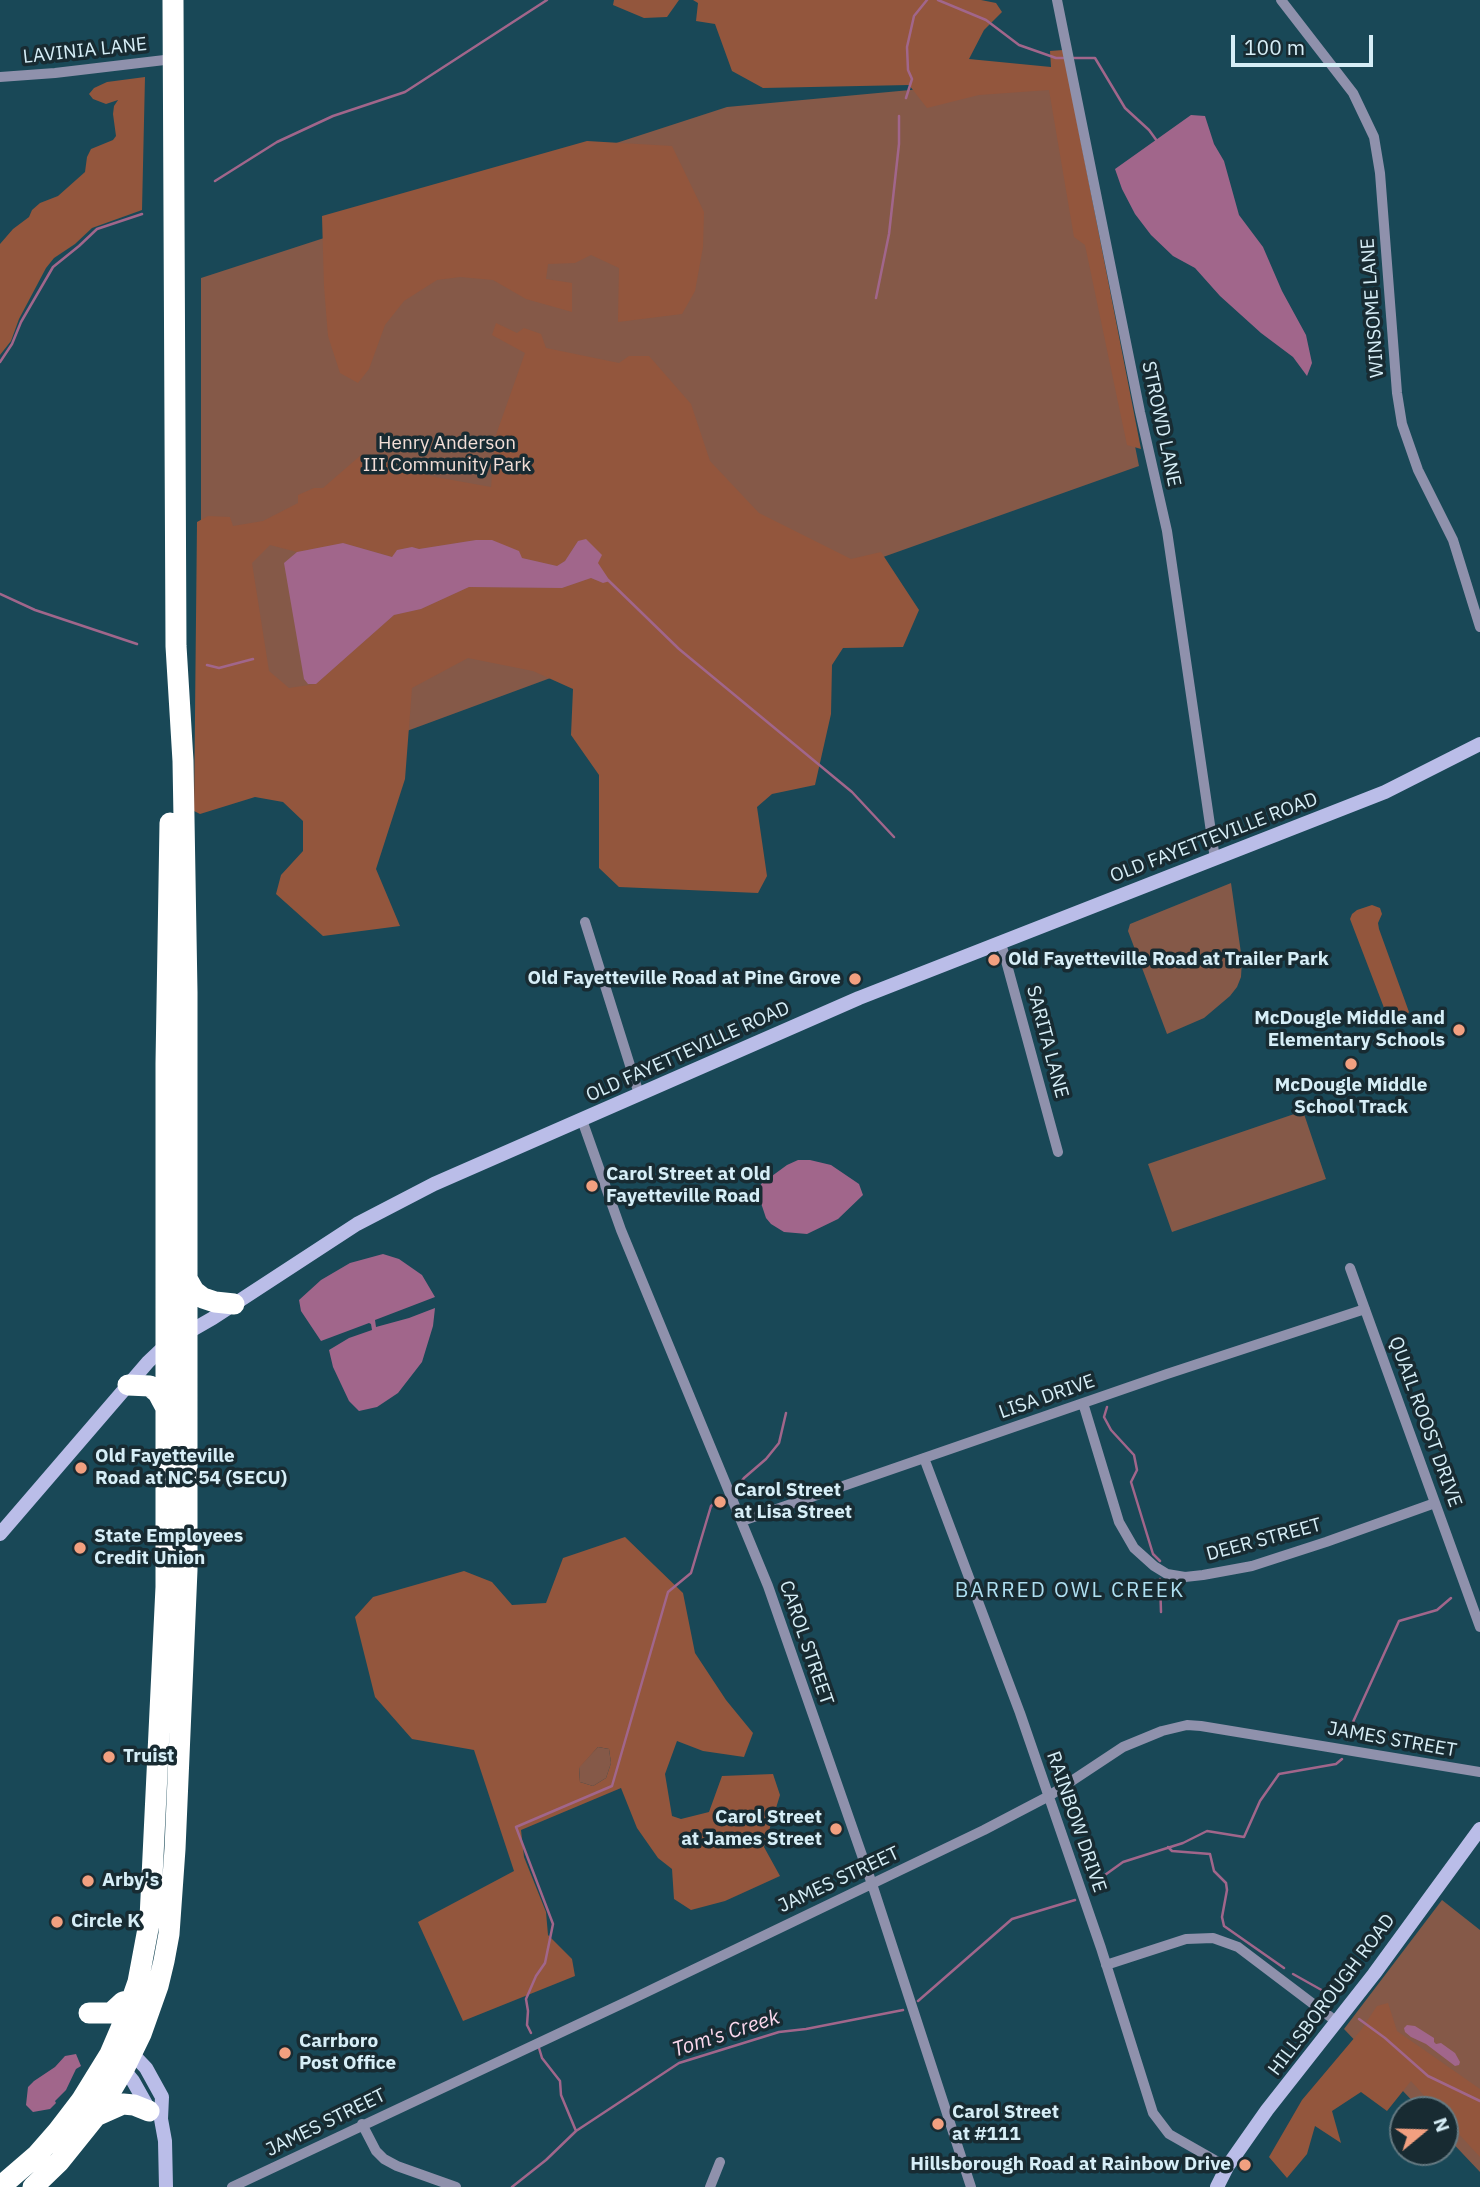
<!DOCTYPE html>
<html>
<head>
<meta charset="utf-8">
<style>
	body { margin:0 }
	#map { position:relative; width:1480px; height:2187px; overflow:hidden; background:#194857; font-family:"IBM Plex Sans",sans-serif }
	canvas { display:block }
	.north { position:absolute; left:1389px; top:2096px; width:70px; height:70px; box-sizing:border-box; background:#182b32; border:2px solid #647981; border-radius:50%; rotate:71deg; font-size:19px; font-weight:700; line-height:28px; text-align:center; color:#d6eef7 }
	.north::after { content:''; display:block; margin:auto; width:24px; height:32px; background:#f2a080; clip-path:polygon(50% 0,100% 100%,50% 72%,0 100%) }
	.scale { position:absolute; left:1231px; top:35px; width:142px; height:32px; box-sizing:border-box; border:4px solid #d6eef7; border-top:0; padding-left:9px; font-size:21px; line-height:24px; white-space:nowrap; color:#d6eef7; -webkit-text-stroke:5px #182b32; paint-order:stroke }
</style>
</head>
<body>
<div id="map">
<canvas width="1480" height="2187"></canvas>
<div class="north">N</div>
<div class="scale">100 m</div>
</div>
<script>
const g = document.querySelector('canvas').getContext('2d');
g.lineJoin = 'round';
function fillPath(path, color) { g.fillStyle = color; g.fill(path, 'evenodd'); }
const shape = rows => new Path2D(rows.map(r => 'M' + r).join(''));
function trace(path, color, width, dash) { g.strokeStyle = color; g.lineWidth = width; g.lineCap = dash ? 'butt' : 'round'; g.setLineDash(dash || []); g.stroke(path); }
function write(font, color, halo, rows, align = 'center') {
  g.font = font + ' "IBM Plex Sans",sans-serif'; g.lineWidth = 7; g.setLineDash([]); g.textBaseline = 'middle'; g.strokeStyle = halo; g.fillStyle = color; for (const [text, x, y, turn = 0] of rows) {
    g.save(); g.translate(x, y); g.rotate((+turn || 0) * Math.PI / 180); g.textAlign = isNaN(turn) ? turn : align; if (halo) g.strokeText(text, 0, 0); g.fillText(text, 0, 0); g.restore();
  }
}
const green = shape([
	[1061,76,1139,466,751,604,201,807,201,278,727,107],
	[1231,883,1242,960,1241,977,1237,987,1230,996,1204,1018,1167,1034,1128,931,1130,924],
	[1303,1111,1326,1179,1172,1232,1148,1164],
	[598,1747,609,1749,611,1763,606,1778,593,1786,580,1782,579,1767],
	[1442,1900,1480,1930,1480,2172,1445,2135,1445,2110,1421,2110,1344,2029]
]);
const forest = shape([
	[614,0,679,0,667,17,644,18,613,5],
	[693,0,981,0,996,3,1002,12,984,30,969,59,1051,67,1050,51,1063,50,1141,449,1127,445,1085,245,1074,237,1049,90,979,95,927,108,909,85,763,88,732,71,715,24,696,21,698,3],
	[145,77,142,210,92,228,75,244,54,258,46,268,19,319,11,341,0,355,0,244,13,229,29,217,32,210,40,203,58,196,85,172,87,157,91,149,113,140,116,136,113,114,114,106,118,100,106,104,93,99,89,94,94,88,107,82],
	[587,141,672,146,704,212,703,247,695,291,682,314,618,322,619,268,591,255,575,263,548,264,546,279,572,283,572,312,526,299,493,280,460,277,437,280,404,301,385,325,369,369,358,383,340,373,328,336,324,286,322,216],
	[496,323,517,333,524,328,541,334,546,348,619,363,629,356,649,356,691,404,710,461,759,513,851,559,881,552,919,610,903,647,843,648,832,665,831,714,815,785,772,794,757,807,767,876,758,893,619,887,599,868,599,775,571,735,573,689,533,671,468,658,412,688,405,779,376,869,400,926,323,936,276,894,281,875,303,851,303,821,283,802,255,797,200,814,194,811,197,522,208,516,230,517,233,526,263,521,298,503,298,495,314,488,323,488,361,455,435,477,491,487,496,435,525,353,492,335],
	[476,540,492,540,522,558,557,566,565,561,578,541,598,563,604,575,603,583,591,578,562,588,469,587,421,609,394,615,316,684,289,688,269,671,252,563,270,545,297,552,343,543,393,557,397,550,412,547,419,549],
	[1372,905,1380,908,1382,914,1378,923,1379,929,1409,1012,1403,1021,1394,1023,1386,1013,1350,919,1352,914,1357,910],
	[625,1537,683,1593,695,1653,726,1700,753,1733,744,1757,703,1751,677,1741,665,1774,672,1816,681,1819,709,1812,722,1776,773,1774,780,1795,764,1847,780,1876,725,1901,691,1910,674,1899,672,1869,658,1858,637,1828,621,1788,521,1830,524,1857,546,1912,548,1935,572,1959,575,1976,463,2021,418,1922,514,1871,474,1750,412,1739,375,1697,355,1617,373,1597,464,1571,492,1582,512,1605,546,1603,563,1558],
	[598,1747,609,1749,611,1763,606,1778,593,1786,580,1782,579,1768],
	[1388,2003,1397,2031,1480,2089,1480,2157,1445,2119,1445,2110,1437,2110,1411,2081,1387,2111,1361,2092,1332,2111,1341,2143,1315,2126,1307,2154,1287,2178,1269,2157,1302,2100,1361,2030,1377,2006]
]);
const water = shape([
	[1191,115,1205,116,1214,144,1224,161,1239,215,1263,247,1282,291,1306,335,1312,363,1307,376,1293,357,1261,333,1220,296,1195,268,1173,256,1151,235,1135,214,1122,189,1115,169],
	[586,539,602,555,598,563,610,581,603,583,591,578,562,588,469,587,421,609,394,615,316,684,308,684,304,679,284,563,297,552,343,543,392,557,397,550,412,547,419,549,476,540,492,540,519,551,522,558,557,566,565,561,578,541],
	[798,1160,810,1160,831,1165,859,1184,863,1195,838,1219,807,1234,784,1232,771,1224,766,1218,758,1194,761,1184,787,1165],
	[383,1254,399,1259,422,1275,435,1297,375,1320,376,1327,409,1318,435,1308,433,1326,422,1362,398,1393,377,1407,359,1411,349,1401,333,1367,329,1350,349,1338,372,1330,371,1324,369,1323,321,1341,301,1311,299,1300,321,1280,350,1263],
	[1407,2025,1415,2026,1434,2038,1434,2042,1436,2044,1441,2043,1455,2053,1460,2062,1459,2065,1455,2066,1426,2044,1411,2037,1405,2032,1404,2028],
	[76,2054,81,2066,76,2069,66,2090,55,2101,56,2103,50,2109,33,2112,26,2105,28,2087,34,2081,55,2067,65,2056]
]);
const stream = shape([
	[938,0,986,20,1019,45,1056,58,1066,58],
	[1073,58,1095,58,1125,108,1149,130,1157,141],
	[906,98,912,79,908,70,907,47,914,16,927,0],
	[215,181,277,142,333,116,405,92,547,0],
	[876,298,889,234,899,144,899,116],
	[0,362,12,344,21,322,53,267,79,246,97,229,142,214],
	[608,580,679,649,852,792,894,837],
	[0,594,35,610,137,644],
	[207,665,219,668,253,659],
	[1107,1407,1104,1417,1111,1430,1134,1455,1137,1470,1131,1482,1153,1554,1160,1561],
	[737,1487,744,1478,766,1459,779,1443,786,1413],
	[1160,1579,1161,1612],
	[1348,1740,1353,1722,1399,1621,1437,1610,1451,1598],
	[1168,1847,1172,1851,1210,1854,1214,1871,1226,1883,1227,1890,1222,1917,1224,1926,1284,1968],
	[1091,1885,1123,1862,1183,1843,1207,1831,1244,1837,1260,1801,1279,1774,1336,1764,1342,1759],
	[1293,1974,1334,1997],
	[918,2001,1012,1919,1075,1900],
	[1359,2019,1385,2038,1428,2076,1480,2101],
	[531,2033,527,2025,528,2011,526,1999,536,1976,545,1963,553,1924,516,1827,612,1786,668,1592,691,1573,711,1506,723,1496],
	[539,2048,542,2058,560,2081,561,2095,576,2131],
	[512,2187,546,2160,576,2131,679,2063,779,2032,806,2029,903,2010]
]);
const street = shape([
	[1057,0,1140,412,1167,531,1215,859],
	[1281,0,1353,93,1374,137,1380,173,1397,393,1402,424,1418,470,1453,540,1480,627],
	[0,77,55,73,173,59],
	[585,922,639,1094],
	[999,942,1003,950,1058,1152],
	[582,1120,621,1230,768,1586,872,1884,971,2187],
	[1350,1268,1480,1627],
	[1083,1403,1119,1522,1134,1548,1154,1566,1167,1574,1185,1577,1203,1575,1252,1566,1326,1542,1435,1503],
	[924,1458,1020,1713,1101,1948,1153,2113,1169,2134,1227,2167],
	[742,1521,1167,1374,1365,1309],
	[1106,1965,1186,1939,1213,1938,1238,1947,1337,2022],
	[362,2124,376,2151,384,2159,397,2166,456,2187],
	[232,2187,630,2000,984,1830,1049,1796,1123,1747,1162,1731,1187,1725,1201,1726,1480,1772],
	[710,2187,720,2162]
]);
const secondary = shape([
	[0,1534,148,1362,166,1345,213,1318,357,1224,434,1184,859,998,1385,792,1480,744],
	[126,2047,146,2068,162,2097,161,2119,165,2141,166,2187],
	[120,2065,133,2081,151,2113],
	[1217,2187,1227,2167,1267,2110,1374,1974,1480,1829]
]);
const highway = shape([
	[186,1277,194,1291,203,1298,215,1302,234,1304],
	[128,1385,150,1386,158,1393,166,1408],
	[89,2013,111,2013,123,2002,132,2000],
	[96,2116,123,2104,134,2105,149,2111],
	[0,2187,37,2155,58,2131,81,2101,110,2054,125,2019,138,1982,150,1918,166,1587,166,1063,170,823],
	[33,2187,59,2162,96,2116,124,2069,141,2034,158,1986,164,1961,169,1934,175,1849,187,1570,187,992,183,761,176,646,173,0]
]);
const markers = [
	[994,960,7,"#f2a080"],
	[855,979,7,"#f2a080"],
	[1459,1030,7,"#f2a080"],
	[1351,1064,7,"#f2a080"],
	[592,1186,7,"#f2a080"],
	[81,1468,7,"#f2a080"],
	[720,1502,7,"#f2a080"],
	[80,1548,7,"#f2a080"],
	[109,1757,7,"#f2a080"],
	[836,1829,7,"#f2a080"],
	[88,1881,7,"#f2a080"],
	[57,1922,7,"#f2a080"],
	[285,2053,7,"#f2a080"],
	[938,2124,7,"#f2a080"],
	[1245,2165,7,"#f2a080"]
];
const streetNames = [
	["LAVINIA LANE",85,51,-6],
	["WINSOME LANE",1373,308,-94],
	["STROWD LANE",1161,424,78],
	["OLD FAYETTEVILLE ROAD",1214,838,-21],
	["SARITA LANE",1047,1042,75],
	["OLD FAYETTEVILLE ROAD",688,1052,-24],
	["LISA DRIVE",1047,1397,-19],
	["QUAIL ROOST DRIVE",1425,1422,70],
	["DEER STREET",1264,1540,-15],
	["CAROL STREET",806,1643,71],
	["JAMES STREET",1392,1740,10],
	["RAINBOW DRIVE",1076,1822,71],
	["JAMES STREET",839,1880,-25],
	["HILLSBOROUGH ROAD",1332,1995,-53],
	["JAMES STREET",326,2123,-26]
];
const parkNames = [
	["Henry Anderson",447,444],
	["III Community Park",447,466]
];
const poiNames = [
	["Old Fayetteville Road at Trailer Park",1008,960],
	["Old Fayetteville Road at Pine Grove",841,979,"right"],
	["McDougle Middle and",1445,1019,"right"],
	["Elementary Schools",1445,1041,"right"],
	["McDougle Middle",1351,1086,"center"],
	["School Track",1351,1108,"center"],
	["Carol Street at Old",606,1175],
	["Fayetteville Road",606,1197],
	["Old Fayetteville",95,1457],
	["Road at NC 54 (SECU)",95,1479],
	["Carol Street",734,1491],
	["at Lisa Street",734,1513],
	["State Employees",94,1537],
	["Credit Union",94,1559],
	["Truist",123,1757],
	["Carol Street",822,1818,"right"],
	["at James Street",822,1840,"right"],
	["Arby's",102,1881],
	["Circle K",71,1922],
	["Carrboro",299,2042],
	["Post Office",299,2064],
	["Carol Street",952,2113],
	["at #111",952,2135],
	["Hillsborough Road at Rainbow Drive",1231,2165,"right"]
];
const neighbourhoodNames = [
	["BARRED OWL CREEK",1070,1591]
];
const waterNames = [
	["Tom's Creek",726,2034,-18]
];
fillPath(green, '#855948');
fillPath(forest, '#93563d');
fillPath(water, '#a1668b');
trace(stream, '#a1668b', 2.5);
trace(street, '#8f91ac', 10);
trace(secondary, '#babde8', 14);
trace(highway, '#fff', 21);
for (const [x, y, r, color] of markers) { const dot = new Path2D(); dot.arc(x, y, r, 0, 2 * Math.PI); g.fillStyle = color; g.fill(dot); trace(dot, '#182b32', 2.5); }
write('19px', '#d6eef7', '#182b32', streetNames);
write('19px', '#f2ded7', '#182b32', parkNames);
write('bold 19px', '#d6eef7', '#182b32', poiNames, 'left');
g.letterSpacing = '2px';
write('21px', '#aedff1', '#182b32', neighbourhoodNames);
g.letterSpacing = '0px';
write('italic 21px', '#fcd8ed', '#182b32', waterNames);
</script>
</body>
</html>
